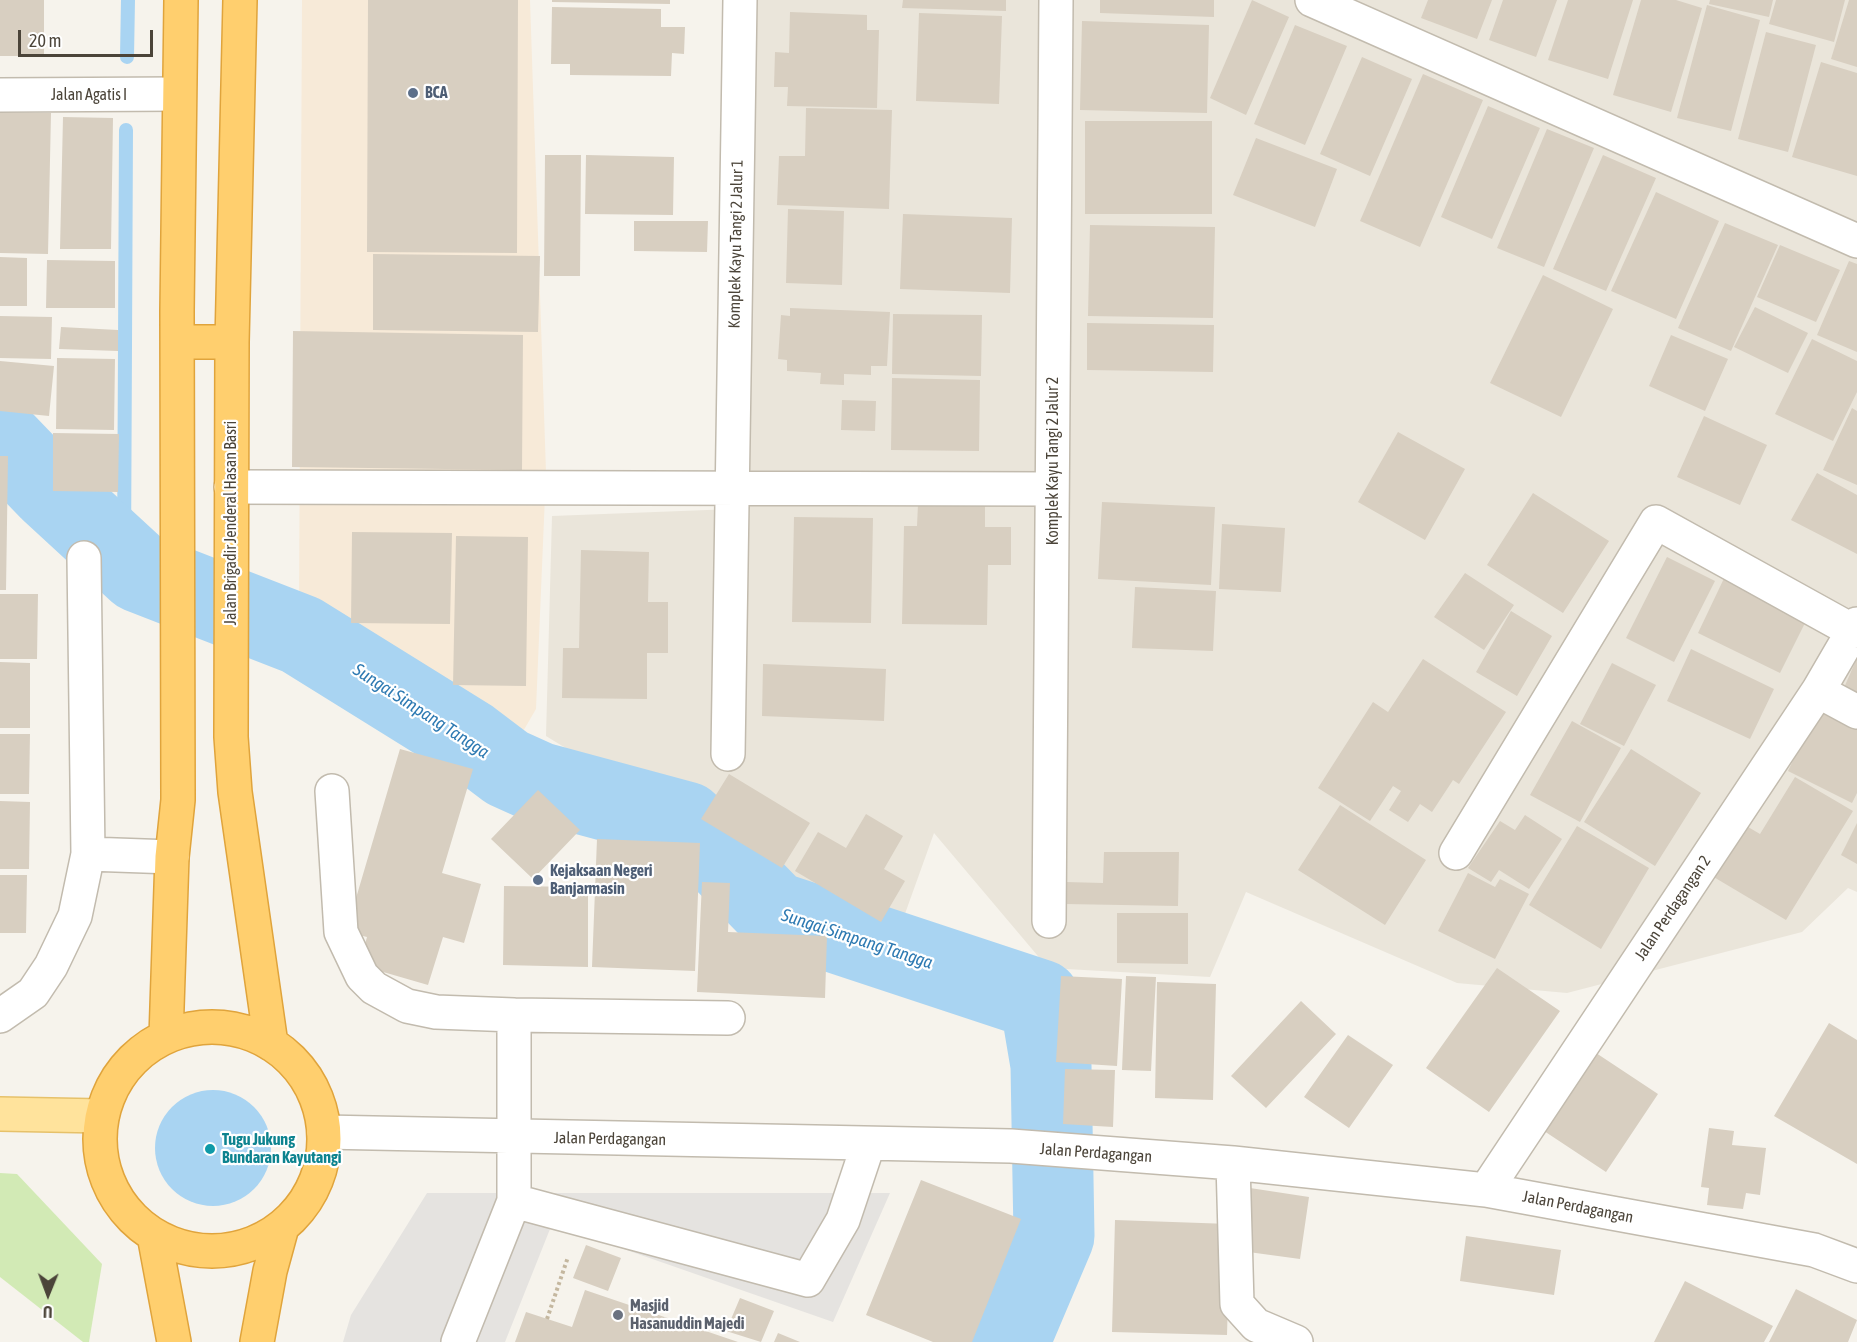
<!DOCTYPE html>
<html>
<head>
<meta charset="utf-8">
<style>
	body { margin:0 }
	#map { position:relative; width:1857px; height:1342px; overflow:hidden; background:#f6f3ec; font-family:"Asap Condensed",sans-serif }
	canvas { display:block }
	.north { position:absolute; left:18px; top:1264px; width:60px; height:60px; -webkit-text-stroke:4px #fff; paint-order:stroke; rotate:181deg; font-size:16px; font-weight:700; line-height:24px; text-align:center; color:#4b4439 }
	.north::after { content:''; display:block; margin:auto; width:21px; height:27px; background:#4b4439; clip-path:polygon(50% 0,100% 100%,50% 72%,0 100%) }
	.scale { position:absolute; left:18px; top:30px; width:135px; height:27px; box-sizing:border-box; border:3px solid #4b4439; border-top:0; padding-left:8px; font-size:18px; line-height:21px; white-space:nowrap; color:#4b4439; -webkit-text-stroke:4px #fff; paint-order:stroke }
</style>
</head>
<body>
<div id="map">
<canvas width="1857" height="1342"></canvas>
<div class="north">U</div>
<div class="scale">20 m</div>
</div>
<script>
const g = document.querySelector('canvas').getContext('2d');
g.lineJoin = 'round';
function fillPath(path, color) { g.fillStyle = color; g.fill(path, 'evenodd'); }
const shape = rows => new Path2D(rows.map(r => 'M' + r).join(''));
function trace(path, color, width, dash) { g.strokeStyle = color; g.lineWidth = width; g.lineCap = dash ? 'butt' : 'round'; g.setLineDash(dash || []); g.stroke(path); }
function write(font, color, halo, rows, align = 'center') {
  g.font = font + ' "Asap Condensed",sans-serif'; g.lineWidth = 4.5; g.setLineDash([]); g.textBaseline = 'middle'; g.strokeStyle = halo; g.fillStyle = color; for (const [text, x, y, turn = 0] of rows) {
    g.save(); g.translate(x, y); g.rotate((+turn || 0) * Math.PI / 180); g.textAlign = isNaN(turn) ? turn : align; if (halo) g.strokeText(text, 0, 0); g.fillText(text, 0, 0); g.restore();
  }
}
const residential = shape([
	[752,0,1857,0,1857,892,1848,888,1802,932,1567,993,1457,983,1246,892,1210,977,1048,968,934,833,897,936,858,958,711,837,546,736,552,516,733,509]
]);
const commercial = shape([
	[302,0,530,0,546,472,536,709,518,740,404,683,299,607]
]);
const green = shape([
	[0,1173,17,1174,102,1264,89,1342,83,1342,0,1277]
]);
const parking = shape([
	[427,1193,890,1193,833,1322,552,1224,505,1342,343,1342,351,1315]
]);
const water = shape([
	'155 1148a58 58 0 1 1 116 0a58 58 0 1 1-116 0Z'
]);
const stream = shape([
	[127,57,128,0],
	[124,559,126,130]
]);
const river = shape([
	[0,438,50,490,139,572,301,635,470,740,507,768,538,782,686,822,774,912,1040,1000,1051,1065,1054,1236,1009,1342]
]);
const building = shape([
	[0,0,44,0,44,56,0,56],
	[368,0,518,0,517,253,367,252],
	[552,0,670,0,670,4,552,2],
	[903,0,1006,0,1006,11,902,8],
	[1100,0,1214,0,1214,17,1100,13],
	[1252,0,1289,17,1246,115,1210,98],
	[1428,0,1492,0,1477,39,1421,18],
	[1503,0,1557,0,1536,57,1489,40],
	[1568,0,1633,0,1608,79,1548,60],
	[1641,0,1676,0,1702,8,1671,112,1613,95],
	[1710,0,1773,0,1769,17,1709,4],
	[1776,0,1845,0,1834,42,1769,24],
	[1849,0,1857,0,1857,67,1831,59],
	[1707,5,1760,20,1731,131,1677,118],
	[552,7,661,9,661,27,685,27,684,54,672,53,671,76,570,75,570,64,551,64],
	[790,12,867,15,867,30,879,30,877,108,787,106,788,87,774,87,775,52,789,53],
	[919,13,1002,16,999,104,916,101],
	[1082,21,1209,25,1207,113,1080,110],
	[1295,25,1347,46,1305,145,1254,124],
	[1766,32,1816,45,1788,152,1738,139],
	[1362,57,1412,79,1370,176,1320,154],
	[1821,62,1857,73,1857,176,1792,157],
	[1423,74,1483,100,1420,247,1360,221],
	[1488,106,1540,128,1492,239,1441,217],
	[806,108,892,110,889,209,777,205,779,156,805,156],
	[0,113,51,113,48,254,0,253],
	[63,117,113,118,111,249,60,249],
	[1085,121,1212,121,1212,214,1085,214],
	[1547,129,1594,148,1544,267,1497,248],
	[1256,138,1337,169,1315,227,1233,195],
	[545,155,581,155,580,276,544,276],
	[586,155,674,157,673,215,585,214],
	[1603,155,1656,178,1606,291,1553,269],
	[1656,192,1719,221,1676,319,1611,291],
	[788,209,844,211,842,285,786,283],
	[903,214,1012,218,1010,293,900,289],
	[634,221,708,221,707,252,634,251],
	[1725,223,1778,245,1731,351,1678,328],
	[1090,225,1215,227,1213,318,1088,316],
	[1780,245,1840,270,1816,322,1757,297],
	[373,254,540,256,538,332,373,330],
	[0,257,27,258,27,306,0,306],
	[47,260,115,261,115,308,46,308],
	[1849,261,1857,264,1857,352,1817,335],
	[1543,275,1613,309,1561,417,1490,383],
	[1755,307,1808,333,1788,373,1734,347],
	[790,308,890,312,887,366,871,366,871,375,844,374,844,385,820,384,821,373,787,371,787,360,778,359,781,315,790,316],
	[893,314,982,315,981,376,892,374],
	[0,316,52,317,51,359,0,358],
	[1087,323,1214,325,1213,372,1087,370],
	[61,327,118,330,118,351,59,349],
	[293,331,523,335,522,470,292,467],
	[1671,335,1728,359,1705,411,1649,386],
	[1812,339,1857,361,1857,392,1833,441,1775,414],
	[57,358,115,359,114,430,56,429],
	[0,361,54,366,49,416,0,411],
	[892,378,980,380,979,451,891,450],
	[842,400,876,401,875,431,841,430],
	[1852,408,1857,411,1857,485,1823,470],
	[1704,416,1767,445,1740,505,1677,477],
	[1398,432,1465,469,1425,540,1358,502],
	[53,433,119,434,118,492,53,491],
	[0,456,8,456,6,590,0,590],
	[1817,473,1857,495,1857,554,1791,520],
	[1533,493,1609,541,1563,613,1487,565],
	[1102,502,1215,507,1211,585,1098,579],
	[918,504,985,505,985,527,1011,527,1011,565,988,565,987,625,902,624,904,526,917,526],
	[794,517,873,518,871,623,792,622],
	[1222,524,1285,528,1281,592,1219,589],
	[352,532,452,533,450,624,351,623],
	[456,536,528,537,526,686,453,685],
	[581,550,649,552,648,602,668,602,668,653,647,653,647,699,562,698,563,648,579,648],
	[1667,557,1715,581,1674,662,1626,638],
	[1728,570,1811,611,1780,673,1698,633],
	[1465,573,1514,605,1484,650,1434,617],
	[1135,587,1216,591,1213,651,1132,648],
	[0,594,38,594,37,659,0,659],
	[1511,611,1552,636,1517,696,1476,672],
	[1691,649,1774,689,1750,739,1667,701],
	[1857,658,1857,696,1843,690],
	[1423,659,1506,712,1459,784,1453,780,1432,812,1420,804,1408,822,1389,810,1401,791,1393,786,1370,821,1318,788,1373,702,1388,712],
	[0,662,30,663,30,728,0,728],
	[1612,663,1656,685,1624,746,1580,724],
	[763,664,886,669,884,721,762,716],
	[1819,707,1857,725,1857,793,1852,803,1788,771],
	[1572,721,1621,748,1580,822,1530,795],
	[0,734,30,734,29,794,0,794],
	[400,749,473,769,442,873,481,884,464,943,443,937,428,985,359,965,367,937,346,932],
	[1631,749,1701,793,1655,866,1584,822],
	[729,774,810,823,782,868,701,819],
	[1795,777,1853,811,1786,920,1712,876,1743,824,1760,834],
	[538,790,580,830,533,879,491,839],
	[0,801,30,802,29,869,0,869],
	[1340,805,1426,860,1385,925,1298,870],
	[866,814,903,836,884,869,905,881,881,922,795,871,818,832,846,848],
	[1525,815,1562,839,1529,889,1499,870,1491,882,1468,868,1500,821,1515,830],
	[1857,823,1857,864,1841,855],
	[1577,826,1649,868,1601,949,1529,905],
	[597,839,700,843,695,971,592,967],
	[1104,852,1179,852,1178,906,1065,904,1066,882,1103,883],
	[1468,873,1495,887,1500,879,1529,894,1495,959,1438,931],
	[0,875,27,875,26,933,0,933],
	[702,882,730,883,728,932,827,936,825,998,697,992],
	[504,886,588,887,588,967,503,965],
	[1117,913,1188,913,1188,964,1117,963],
	[1497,968,1560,1011,1489,1112,1426,1068],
	[1061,976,1122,979,1117,1066,1056,1062],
	[1126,976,1156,977,1151,1071,1122,1070],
	[1157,982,1216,984,1213,1100,1155,1098],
	[1301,1001,1336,1034,1266,1108,1231,1076],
	[1829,1023,1857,1040,1857,1164,1774,1116],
	[1348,1035,1393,1065,1349,1128,1304,1097],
	[1587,1047,1658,1094,1606,1172,1535,1125],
	[1065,1069,1115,1070,1113,1127,1063,1124],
	[1709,1128,1734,1131,1732,1145,1766,1148,1760,1195,1746,1193,1743,1209,1707,1205,1709,1188,1701,1187],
	[921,1180,1021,1219,972,1342,933,1342,866,1315],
	[1250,1188,1309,1197,1300,1259,1241,1251],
	[1115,1220,1230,1224,1227,1335,1112,1332],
	[1466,1236,1561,1250,1554,1295,1460,1281],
	[586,1245,621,1258,608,1291,573,1278],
	[1685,1281,1773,1326,1764,1342,1654,1342],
	[1796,1289,1857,1320,1848,1342,1769,1342],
	[585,1290,738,1342,515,1342,526,1312,572,1327],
	[740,1298,774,1311,761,1342,726,1331],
	[778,1333,800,1342,774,1342]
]);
const path = shape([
	[547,1319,568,1257]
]);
const minor = shape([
	[1312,0,1857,241],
	[0,95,179,94],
	[231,487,1052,489],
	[84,558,88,854,172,857],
	[1818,691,1857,712],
	[728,754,740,0],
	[332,791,341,932,362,976,374,988,407,1006,436,1012,514,1015],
	[1456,853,1656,522,1853,631],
	[1049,921,1056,0],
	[0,1016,33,993,51,966,75,916,88,854],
	[324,1132,1011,1146,1233,1163,1486,1190,1814,1250,1857,1266],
	[1233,1163,1237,1304,1256,1325,1296,1342],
	[1486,1190,1818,691,1857,624],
	[514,1201,808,1280,843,1220,868,1145],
	[458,1342,514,1201,514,1015,728,1018]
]);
const major = shape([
	[0,1114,102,1116]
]);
const highway = shape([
	[240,0,232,342,231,737,235,792,271,1044],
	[178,342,232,342],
	'100 1139a112 112 0 1 1 224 0a112 112 0 1 1-224 0Z',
	[166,1037,172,857,178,800,177,311,181,0],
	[154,1235,174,1342],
	[257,1342,270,1271,282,1227]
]);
const markers = [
	[413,93,6,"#5c6f8a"],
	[538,880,6,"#5c6f8a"],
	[210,1149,6,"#0f9aa8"],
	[618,1315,6,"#6b7280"]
];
const serviceNames = [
	["BCA",425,93],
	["Kejaksaan Negeri",550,871],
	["Banjarmasin",550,889]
];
const streetNames = [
	["Jalan Agatis I",89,95],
	["Komplek Kayu Tangi 2 Jalur 1",736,244,-89],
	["Komplek Kayu Tangi 2 Jalur 2",1053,461,-90],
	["Jalan Brigadir Jenderal Hasan Basri",231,523,-90],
	["Jalan Perdagangan 2",1673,908,-56],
	["Jalan Perdagangan",610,1139,1],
	["Jalan Perdagangan",1096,1153,4],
	["Jalan Perdagangan",1578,1207,11]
];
const cultureNames = [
	["Tugu Jukung",222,1140],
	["Bundaran Kayutangi",222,1158]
];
const worshipNames = [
	["Masjid",630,1306],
	["Hasanuddin Majedi",630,1324]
];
const waterNames = [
	["Sungai Simpang Tangga",421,711,33],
	["Sungai Simpang Tangga",857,939,18]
];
fillPath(residential, '#eae5da');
fillPath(commercial, '#f7ead8');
fillPath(green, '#d2eab5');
fillPath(parking, '#e5e3e0');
fillPath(water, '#a9d4f2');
trace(stream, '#a9d4f2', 14);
trace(river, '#a9d4f2', 81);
fillPath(building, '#d8cfc1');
trace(minor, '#c2bbae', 36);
trace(major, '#e6c16a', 36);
trace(highway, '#e0a43c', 36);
trace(path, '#c4b79f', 4, [3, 3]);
trace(minor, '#fff', 33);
trace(major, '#ffe39c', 33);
trace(highway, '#ffcf6e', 33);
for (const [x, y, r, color] of markers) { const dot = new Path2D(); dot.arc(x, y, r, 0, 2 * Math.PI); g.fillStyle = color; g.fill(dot); trace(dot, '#fff', 2); }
write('bold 16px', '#4e5e75', '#fff', serviceNames, 'left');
write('16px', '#4b4439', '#fff', streetNames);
write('bold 16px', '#0d838f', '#fff', cultureNames, 'left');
write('bold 16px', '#5b616d', '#fff', worshipNames, 'left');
write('italic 18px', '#2e7ab2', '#fff', waterNames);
</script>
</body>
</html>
